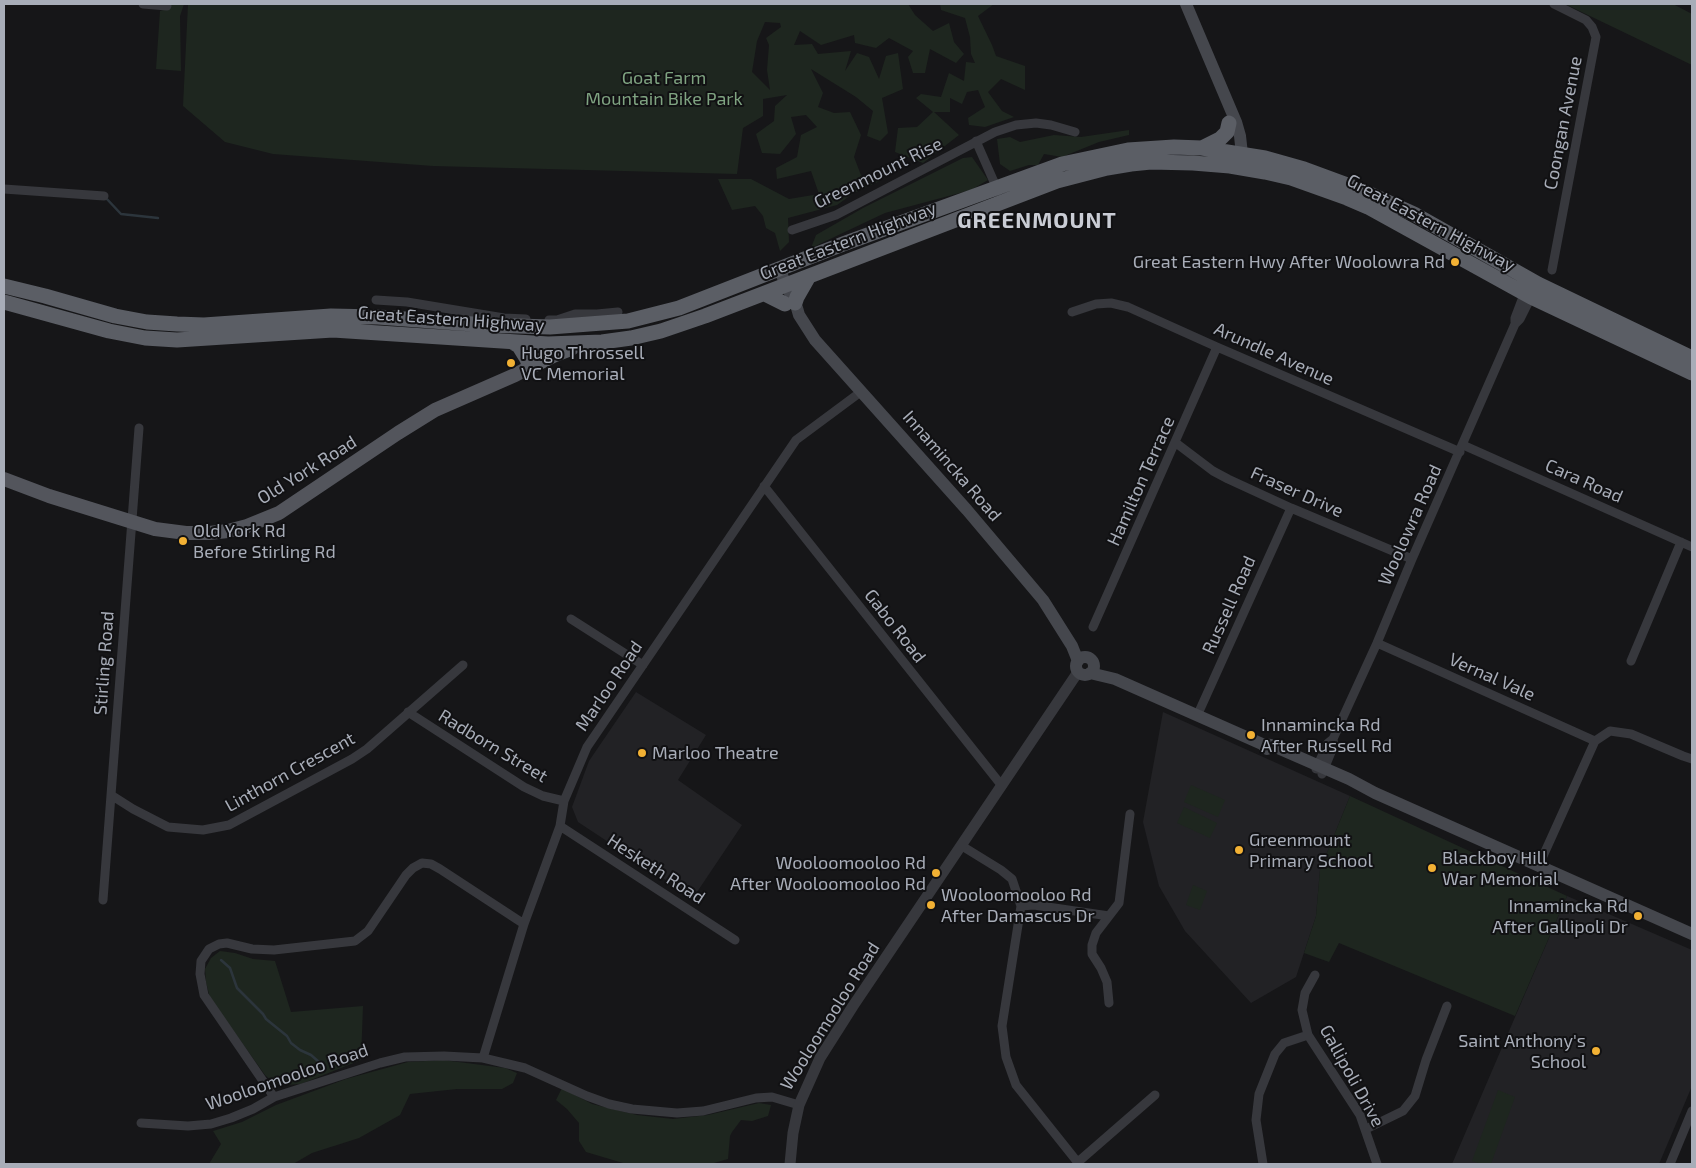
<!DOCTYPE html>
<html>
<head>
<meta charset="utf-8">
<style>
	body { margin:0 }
	#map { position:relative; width:1696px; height:1168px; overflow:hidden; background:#161618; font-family:"Exo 2",sans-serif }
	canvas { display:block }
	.frame { position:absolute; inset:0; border:5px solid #a8adb8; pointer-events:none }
</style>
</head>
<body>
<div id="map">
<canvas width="1696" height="1168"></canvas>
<div class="frame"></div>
</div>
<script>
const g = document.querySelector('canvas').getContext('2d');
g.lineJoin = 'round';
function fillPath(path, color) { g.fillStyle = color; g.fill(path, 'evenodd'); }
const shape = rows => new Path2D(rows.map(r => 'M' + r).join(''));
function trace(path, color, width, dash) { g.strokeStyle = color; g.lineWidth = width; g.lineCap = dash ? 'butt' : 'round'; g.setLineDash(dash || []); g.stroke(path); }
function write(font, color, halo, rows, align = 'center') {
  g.font = font + ' "Exo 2",sans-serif'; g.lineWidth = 4; g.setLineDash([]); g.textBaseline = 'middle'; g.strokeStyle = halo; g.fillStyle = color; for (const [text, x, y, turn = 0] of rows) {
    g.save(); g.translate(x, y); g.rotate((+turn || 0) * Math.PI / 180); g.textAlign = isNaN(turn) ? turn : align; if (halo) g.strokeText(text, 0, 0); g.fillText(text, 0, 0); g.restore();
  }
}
const built = shape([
	[636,692,706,735,678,780,742,825,693,898,578,822,572,807,589,761],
	[1163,712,1350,796,1320,870,1316,916,1296,977,1251,1003,1185,931,1159,886,1143,822],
	[1567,896,1692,950,1692,1086,1659,1164,1452,1164]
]);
const green = shape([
	[166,4,184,4,180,16,181,71,156,69,160,11,170,8],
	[188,4,908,4,915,15,933,31,949,23,954,42,964,54,956,63,930,49,925,73,913,73,908,57,913,51,889,38,876,48,855,43,854,35,821,45,800,31,794,45,812,44,818,54,851,51,845,71,857,53,869,57,879,79,886,56,898,53,903,89,882,98,888,133,880,141,867,136,873,111,856,97,811,69,823,93,818,107,834,113,850,112,861,135,854,157,861,175,880,181,854,193,837,205,788,218,789,242,780,251,775,233,766,228,763,216,755,206,732,210,718,179,751,179,789,199,819,194,811,171,777,179,776,168,797,157,801,135,817,127,806,115,791,117,796,134,780,154,762,153,756,134,774,121,775,106,787,95,763,99,763,116,743,128,737,174,433,166,273,154,225,142,183,106],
	[765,22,780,23,781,27,766,38,769,45,767,70,770,90,752,72,757,41],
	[940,4,994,4,978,16,992,45,996,56,1025,66,1025,90,1001,79,988,92,1002,111,1014,117,985,127,969,125,968,118,985,107,978,90,967,92,962,104,950,98,950,112,934,112,959,135,923,163,895,152,898,128,917,127,933,112,916,98,921,94,941,97,949,73,964,81,966,62,975,63,971,54,970,37,965,18,941,10],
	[1565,4,1673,4,1692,14,1692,65],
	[1129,130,1129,135,1099,142,1062,157,1044,154,1038,165,1029,165,1010,171,1000,164,997,139,1010,137,1020,142,1054,135,1081,137],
	[972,157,988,180,971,190,885,213,811,248,816,235,863,208,963,158],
	[1191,785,1225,800,1218,817,1184,802],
	[1350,796,1567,896,1515,1016,1339,943,1329,962,1304,953,1316,916,1320,870],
	[1184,807,1217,823,1210,838,1177,823],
	[1193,885,1207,891,1200,910,1186,905],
	[220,951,235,953,253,959,275,961,291,1012,363,1006,361,1060,301,1084,286,1085,275,1084,265,1075,210,998,206,982,205,969,211,958],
	[443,1060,505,1068,517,1073,513,1083,502,1089,457,1089,410,1094,400,1115,359,1138,312,1153,293,1164,209,1164,221,1144,213,1131,242,1122,276,1105,346,1079,408,1062],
	[562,1088,592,1104,637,1115,673,1119,708,1115,759,1103,771,1105,768,1116,752,1121,741,1120,732,1132,730,1136,728,1159,714,1163,678,1164,623,1163,586,1152,579,1141,579,1123,567,1109,556,1100],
	[1498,1090,1515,1097,1491,1164,1481,1164,1472,1161]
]);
const stream = shape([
	[105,197,121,214,158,218],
	[221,960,230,968,237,988,263,1014,266,1019,287,1036,291,1043,300,1050,311,1055,319,1062,319,1073]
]);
const minor = shape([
	[143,4,167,6],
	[976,141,998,191],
	[4,189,104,196],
	[792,230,836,215,995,132,1016,125,1036,123,1051,125,1075,132],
	[1552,270,1596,37,1592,27,1586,20,1554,4],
	[376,300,407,302,504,318,526,319],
	[1072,312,1096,304,1111,303,1128,307,1217,347,1460,452],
	[549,320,557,320,575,314,597,314,618,312],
	[1515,322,1515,318,1526,289],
	[1176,443,1213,471,1228,479,1291,508,1412,559],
	[1463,445,1692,547],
	[764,486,1002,786],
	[571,619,643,665],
	[1093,627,1217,347],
	[1377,643,1595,741],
	[1631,661,1681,542],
	[408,712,524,787,543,796,564,801],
	[1197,716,1291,508],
	[1595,741,1610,731,1631,734,1683,756,1692,759],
	[1316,769,1328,743,1333,739,1377,643,1412,559,1515,324,1520,319,1533,293],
	[1322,774,1334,745,1333,739],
	[111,795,133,809,168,827,203,830,229,825,352,759,367,749,463,665],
	[560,826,735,940],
	[962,846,1001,870,1012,879,1021,906,1002,1026,1006,1057,1016,1085,1079,1164],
	[1539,865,1595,741],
	[103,900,139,428],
	[1021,906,1034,905,1109,916],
	[1315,975,1305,993,1302,1010,1308,1035,1360,1115,1377,1164],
	[1109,1003,1107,982,1101,968,1092,954,1092,945,1096,933,1119,903,1130,814],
	[483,1058,524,924,560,826,564,801,587,747,796,440,862,391],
	[274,1097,204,995,200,974,201,961,209,949,219,944,227,943,252,949,274,950,355,941,368,931,406,875,413,868,422,863,431,864,440,869,524,924],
	[141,1123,188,1126,211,1124,231,1118,253,1109,274,1097,380,1063,405,1057,444,1056,483,1058,525,1068,587,1096,609,1104,632,1109,677,1113,703,1111,756,1098,772,1097,799,1105],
	[1366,1129,1403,1111,1415,1096,1426,1060,1447,1006],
	[1078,1162,1155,1095],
	[1263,1164,1256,1120,1259,1094,1275,1054,1284,1043,1308,1035],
	[1670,1164,1692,1111]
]);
const tertiary = shape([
	[790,1164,793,1133,799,1105,820,1058,853,1006,1078,672]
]);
const secondary = shape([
	[1186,4,1236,122,1240,136,1242,154,1241,163],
	[779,269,797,308,799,315,815,340,967,510,1043,600,1072,646,1078,661],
	'1076 666a9 9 0 1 1 18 0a9 9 0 1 1-18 0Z',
	[1090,673,1115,679,1262,744,1267,749],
	[1262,744,1271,745,1349,779,1375,793,1692,934]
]);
const primary = shape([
	[4,479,49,496,155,529,186,533,209,533,228,531,247,526,279,513,398,433,435,410,515,375,530,367,539,360]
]);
const trunk = shape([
	[1202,148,1220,139,1227,132,1229,123],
	[4,286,45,296,115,316,147,322,177,324,204,325,331,316,378,317,486,325,550,327,628,321,679,308,843,244,1062,164,1128,150,1174,147,1202,148,1265,158,1304,169,1361,190,1414,214,1538,284,1692,358],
	[765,294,785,304],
	[4,302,109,331,145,338,177,340,333,330,548,344,602,342,631,338,661,331,705,316,1057,181,1107,168,1131,164,1151,162,1193,163,1230,166,1265,172,1291,178,1347,198,1368,207,1531,297,1692,373],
	[795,303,797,297,809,276],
	[512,342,519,346,527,359,530,367,554,355,572,348]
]);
const markers = [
	[1455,262,5,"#f2b134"],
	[511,363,5,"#f2b134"],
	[183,541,5,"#f2b134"],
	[1251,735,5,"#f2b134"],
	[642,753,5,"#f2b134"],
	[1239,850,5,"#f2b134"],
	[1432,868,5,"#f2b134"],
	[936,873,5,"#f2b134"],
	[931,905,5,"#f2b134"],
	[1638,916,5,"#f2b134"],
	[1596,1051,5,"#f2b134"]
];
const parkNames = [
	["Goat Farm",664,78],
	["Mountain Bike Park",664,99]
];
const streetNames = [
	["Coongan Avenue",1563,123,-79],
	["Greenmount Rise",878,173,-26],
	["Great Eastern Highway",1431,223,28],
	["Great Eastern Highway",848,241,-21],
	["Great Eastern Highway",451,319,4],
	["Arundle Avenue",1274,354,24],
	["Innamincka Road",952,466,49],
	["Old York Road",307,470,-32],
	["Hamilton Terrace",1141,481,-66],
	["Cara Road",1584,481,24],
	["Fraser Drive",1297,492,24],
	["Woolowra Road",1410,525,-66],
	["Russell Road",1229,605,-66],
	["Gabo Road",895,626,52],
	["Stirling Road",104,663,-86],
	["Vernal Vale",1492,677,24],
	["Marloo Road",609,686,-56],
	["Radborn Street",493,746,31],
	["Linthorn Crescent",290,772,-29],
	["Hesketh Road",656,869,33],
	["Wooloomooloo Road",830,1016,-58],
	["Gallipoli Drive",1352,1076,61],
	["Wooloomooloo Road",287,1077,-19]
];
const poiNames = [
	["Great Eastern Hwy After Woolowra Rd",1445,262,"right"],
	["Hugo Throssell",521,353],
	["VC Memorial",521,374],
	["Old York Rd",193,531],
	["Before Stirling Rd",193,552],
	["Innamincka Rd",1261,725],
	["After Russell Rd",1261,746],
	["Marloo Theatre",652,753],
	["Greenmount",1249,840],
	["Primary School",1249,861],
	["Blackboy Hill",1442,858],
	["War Memorial",1442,879],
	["Wooloomooloo Rd",926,863,"right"],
	["After Wooloomooloo Rd",926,884,"right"],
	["Wooloomooloo Rd",941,895],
	["After Damascus Dr",941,916],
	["Innamincka Rd",1628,906,"right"],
	["After Gallipoli Dr",1628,927,"right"],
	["Saint Anthony's",1586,1041,"right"],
	["School",1586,1062,"right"]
];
const districtNames = [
	["GREENMOUNT",1037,221]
];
fillPath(built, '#222225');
fillPath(green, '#1e261f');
trace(stream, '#2c353c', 2.5);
trace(minor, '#37383d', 9);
trace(tertiary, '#37383d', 11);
trace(secondary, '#45474d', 12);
trace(primary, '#53555c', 14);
trace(trunk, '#5b5e65', 15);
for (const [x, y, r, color] of markers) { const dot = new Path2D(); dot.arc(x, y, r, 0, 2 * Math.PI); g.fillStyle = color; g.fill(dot); trace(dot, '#111113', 2); }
write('18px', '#7fa381', '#111113', parkNames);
write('18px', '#a8adb8', '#111113', streetNames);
write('18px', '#a8adb8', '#111113', poiNames, 'left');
g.letterSpacing = '1px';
write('bold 22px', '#c9ccd4', '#111113', districtNames);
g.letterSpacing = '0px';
</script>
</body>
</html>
